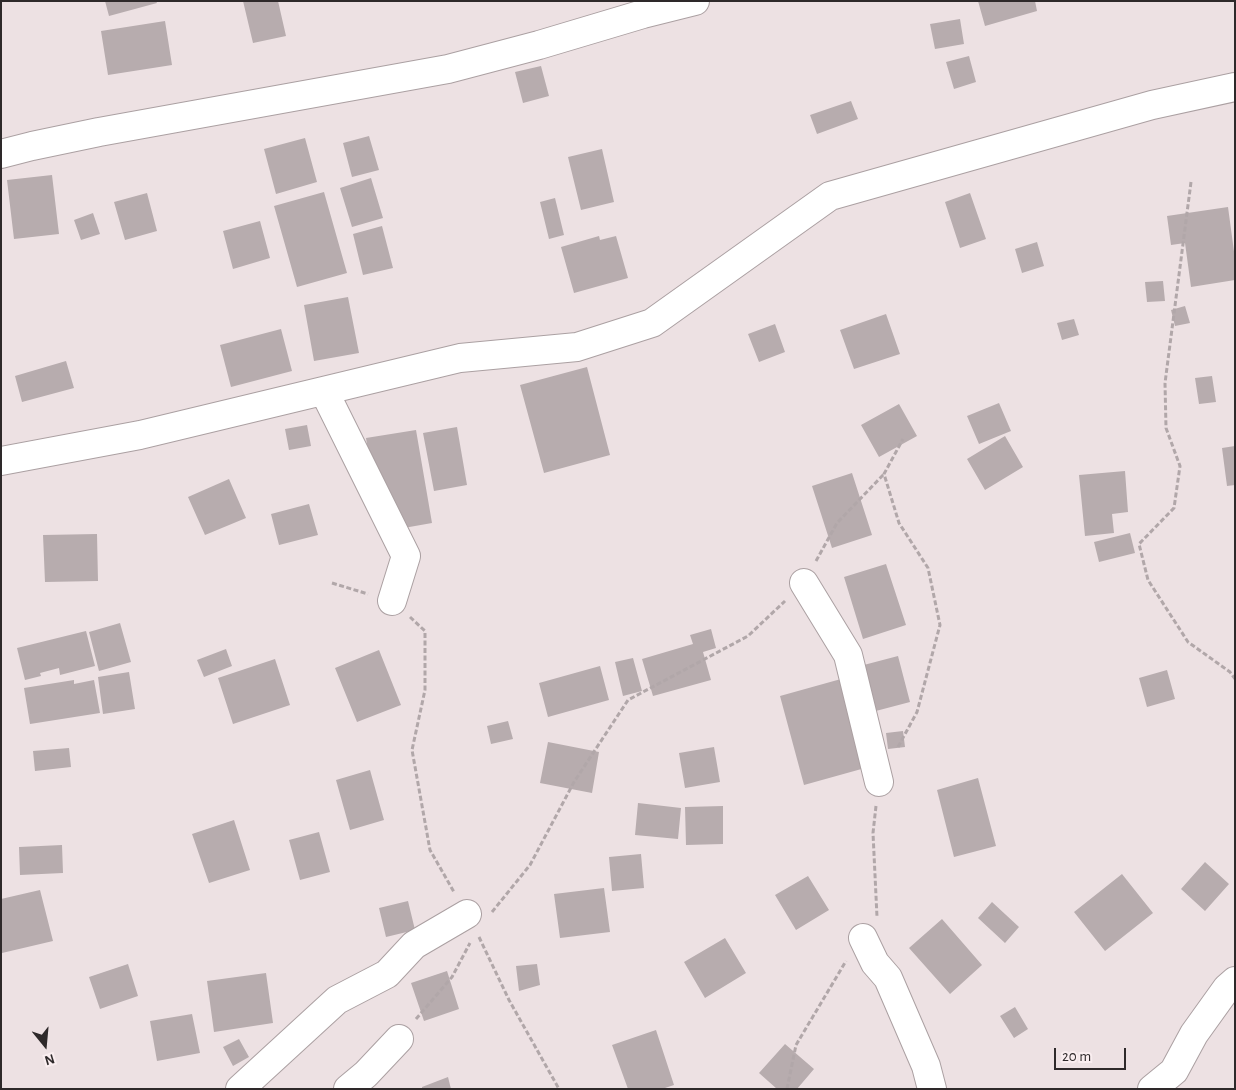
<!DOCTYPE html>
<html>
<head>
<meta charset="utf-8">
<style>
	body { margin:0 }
	#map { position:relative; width:1236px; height:1090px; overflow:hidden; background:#ede1e3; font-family:"Alegreya Sans",sans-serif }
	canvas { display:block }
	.frame { position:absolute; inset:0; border:2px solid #2e292a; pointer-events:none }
	.north { position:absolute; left:20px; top:1020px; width:50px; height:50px; -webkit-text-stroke:4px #faeef0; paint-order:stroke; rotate:163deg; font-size:14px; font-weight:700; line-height:20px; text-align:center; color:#2e292a }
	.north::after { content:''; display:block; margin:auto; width:18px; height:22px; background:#2e292a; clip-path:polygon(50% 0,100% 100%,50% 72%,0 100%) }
	.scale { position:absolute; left:1054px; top:1048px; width:72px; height:22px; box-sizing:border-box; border:2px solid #2e292a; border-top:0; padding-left:6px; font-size:15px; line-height:18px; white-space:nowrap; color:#2e292a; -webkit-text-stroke:4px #faeef0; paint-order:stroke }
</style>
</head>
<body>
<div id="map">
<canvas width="1236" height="1090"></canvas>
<div class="frame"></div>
<div class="north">N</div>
<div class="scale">20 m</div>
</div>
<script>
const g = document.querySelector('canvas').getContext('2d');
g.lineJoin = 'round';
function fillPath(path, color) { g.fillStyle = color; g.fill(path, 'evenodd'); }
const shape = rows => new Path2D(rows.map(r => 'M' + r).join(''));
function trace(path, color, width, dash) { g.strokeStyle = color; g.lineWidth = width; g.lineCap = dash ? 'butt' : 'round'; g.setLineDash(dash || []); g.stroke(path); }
const building = shape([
	[105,1,156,1,157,3,109,16],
	[243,1,278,1,286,36,253,43],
	[978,1,1035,1,1037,11,985,26],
	[960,19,964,44,935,49,930,24],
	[165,21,172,65,108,75,101,31],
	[969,56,976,82,954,89,946,62],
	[541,66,549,96,523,103,515,72],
	[851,101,858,119,817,134,810,115],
	[369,136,379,170,352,177,343,143],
	[305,138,317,182,276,194,264,149],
	[602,149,614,202,581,210,568,157],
	[52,175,59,234,14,239,7,180],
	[371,178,383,218,352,227,340,188],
	[324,192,347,273,297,287,274,206],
	[147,193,157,231,125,240,114,202],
	[970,193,986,239,960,248,945,202],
	[555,198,564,235,549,239,540,202],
	[1228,207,1235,259,1235,280,1191,287,1185,243,1171,245,1167,216],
	[93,213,100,234,81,240,74,220],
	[260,221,270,258,233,269,223,231],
	[382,226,393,268,363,275,353,234],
	[599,236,600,240,616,236,628,278,574,293,561,247],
	[1037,242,1044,266,1022,273,1015,249],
	[1163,281,1165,301,1147,302,1145,282],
	[348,297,359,353,314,361,304,305],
	[1185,306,1190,323,1175,326,1171,310],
	[886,314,900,354,854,369,840,330],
	[1074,319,1079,335,1062,340,1057,323],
	[775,324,785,352,759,362,748,334],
	[281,329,292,371,231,387,220,345],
	[66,361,74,388,22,402,15,376],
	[587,367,610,455,544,473,520,385],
	[1212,376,1216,402,1199,404,1195,378],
	[999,403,1011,431,979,444,967,416],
	[899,404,917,436,879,457,861,425],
	[307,425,311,446,289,450,285,429],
	[457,427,467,485,434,491,423,433],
	[416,430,432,523,381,532,366,438],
	[1005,436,1023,467,985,490,967,459],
	[1235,446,1235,485,1227,486,1222,448],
	[1125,471,1128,512,1112,514,1114,533,1085,536,1079,475],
	[852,473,872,535,832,548,812,486],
	[229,479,246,518,205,535,188,497],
	[309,504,318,535,279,545,271,514],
	[1130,533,1135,553,1099,562,1094,542],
	[97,534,98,581,45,582,43,535],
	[886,564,906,625,863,639,844,577],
	[120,623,131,662,99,671,89,632],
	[711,629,716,648,703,652,711,680,653,696,642,659,693,644,690,635],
	[86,631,95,666,60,675,59,668,40,673,41,676,25,680,17,648],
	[226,649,232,666,204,677,197,660],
	[379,650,401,705,357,722,335,668],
	[898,656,910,702,872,712,860,666],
	[633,658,642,691,623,696,615,662],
	[275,659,290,705,233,724,218,678],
	[600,666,609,700,548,717,539,683],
	[1167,670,1175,699,1147,707,1139,678],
	[129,672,135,709,103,714,98,677],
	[841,679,865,768,804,785,780,696],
	[74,680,74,684,94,680,100,713,30,724,24,688],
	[508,721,513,739,491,744,487,726],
	[903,731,905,747,888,749,886,733],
	[548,742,599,752,592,793,540,783],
	[714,747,720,782,685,788,679,753],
	[69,748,71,767,35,771,33,751],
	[370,770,384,820,350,830,336,780],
	[978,778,996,846,954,857,937,790],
	[638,803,681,808,678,839,635,835],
	[723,806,723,844,686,845,685,807],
	[234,820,250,870,209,883,192,834],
	[319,832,330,872,300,880,289,840],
	[62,845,63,873,20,875,19,847],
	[641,854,644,888,612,891,609,857],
	[1205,862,1229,884,1205,911,1181,889],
	[1122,874,1153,913,1105,951,1074,912],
	[808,876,829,910,796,930,775,895],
	[604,888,610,932,560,938,554,894],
	[40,890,53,941,2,953,1,899],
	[408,901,415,930,386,937,379,908],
	[992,902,1019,927,1005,943,978,918],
	[942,919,982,965,950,994,909,948],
	[725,938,746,973,705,998,684,962],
	[128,964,138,996,100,1009,89,977],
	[537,964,540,985,519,991,516,966],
	[447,971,459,1009,424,1021,411,983],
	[266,973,273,1023,214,1032,207,981],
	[1015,1007,1028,1029,1014,1038,1000,1016],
	[192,1014,200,1053,157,1061,150,1021],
	[656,1030,674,1085,662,1089,628,1089,612,1045],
	[239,1039,249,1057,233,1066,223,1047],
	[785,1044,814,1069,797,1089,777,1089,759,1073],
	[448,1077,451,1089,422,1089,422,1087]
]);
const path = shape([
	[1191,182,1165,383,1166,428,1180,466,1174,508,1139,544,1148,580,1188,642,1230,672,1235,679],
	[816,561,837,523,884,474],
	[332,583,368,594],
	[410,617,425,631,425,690,412,750,430,850,454,892],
	[898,747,917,712,940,625,928,568,899,523,884,474,903,439],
	[876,806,873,833,877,917],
	[492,912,530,865,574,782,628,700,748,636,785,601],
	[479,937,509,1000,559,1089],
	[416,1019,452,977,470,943],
	[787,1089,796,1045,846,961]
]);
const minor = shape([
	[1,154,32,146,99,132,448,69,539,45,643,14,695,1],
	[324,391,406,556,392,601],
	[1,461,140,435,460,358,577,347,652,323,830,196,1152,105,1235,87],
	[804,583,848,655,879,782],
	[863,938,875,963,888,978,926,1066,932,1089],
	[240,1089,337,1000,387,974,414,945,467,914],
	[348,1089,366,1074,399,1039],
	[1152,1089,1174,1071,1194,1034,1227,988,1235,981]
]);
fillPath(building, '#b7acae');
trace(minor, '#aba0a2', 30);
trace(path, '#b1a7a9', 3, [5, 2.5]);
trace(minor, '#fff', 28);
</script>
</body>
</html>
